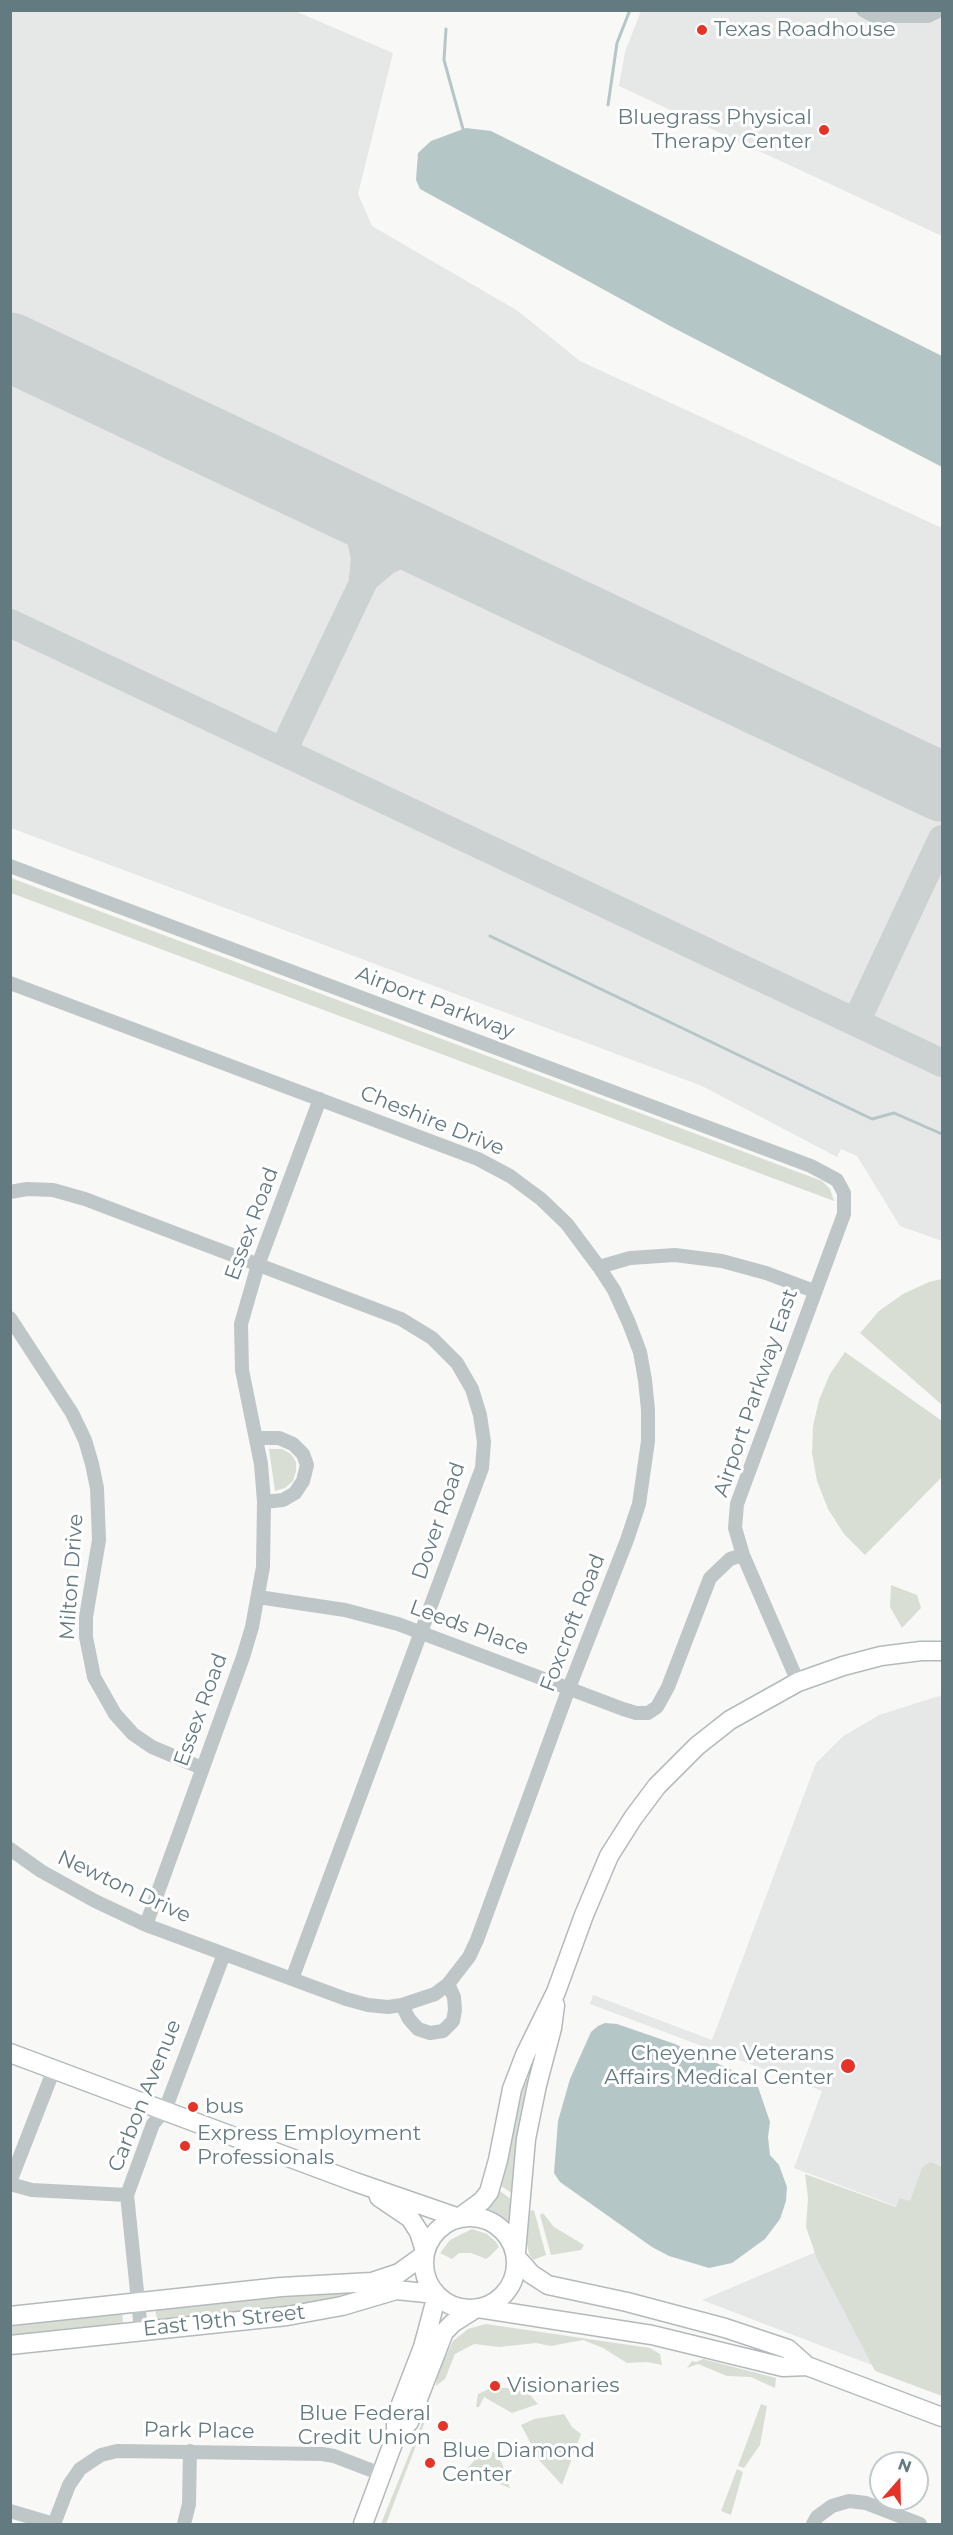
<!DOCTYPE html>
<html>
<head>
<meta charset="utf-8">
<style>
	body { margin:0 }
	#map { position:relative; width:953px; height:2535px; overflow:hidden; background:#f8f8f6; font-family:Montserrat,sans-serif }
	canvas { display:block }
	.frame { position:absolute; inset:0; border:12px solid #637a81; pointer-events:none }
	.north { position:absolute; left:869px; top:2451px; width:60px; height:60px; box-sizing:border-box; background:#fff; border:2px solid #c1cacd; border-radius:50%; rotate:20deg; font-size:16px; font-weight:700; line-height:24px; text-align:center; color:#637a81 }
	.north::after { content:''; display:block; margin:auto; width:21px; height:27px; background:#e63328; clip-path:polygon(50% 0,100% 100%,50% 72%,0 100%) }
</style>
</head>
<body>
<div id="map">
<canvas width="953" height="2535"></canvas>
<div class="frame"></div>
<div class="north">N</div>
</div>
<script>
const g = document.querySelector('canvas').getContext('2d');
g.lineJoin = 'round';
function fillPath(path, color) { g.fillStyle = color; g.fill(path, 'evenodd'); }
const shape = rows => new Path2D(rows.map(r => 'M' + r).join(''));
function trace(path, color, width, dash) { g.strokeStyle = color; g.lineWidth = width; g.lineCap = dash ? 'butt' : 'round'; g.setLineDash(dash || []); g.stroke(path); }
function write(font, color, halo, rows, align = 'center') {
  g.font = font + ' Montserrat,sans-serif'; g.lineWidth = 6; g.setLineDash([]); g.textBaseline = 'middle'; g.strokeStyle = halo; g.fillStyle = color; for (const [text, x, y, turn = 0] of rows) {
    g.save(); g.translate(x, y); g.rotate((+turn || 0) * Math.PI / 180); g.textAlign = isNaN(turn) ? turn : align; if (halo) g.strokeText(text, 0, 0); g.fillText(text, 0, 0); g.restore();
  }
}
const built = shape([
	[10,11,295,11,393,53,358,194,372,226,518,311,580,361,942,528,942,1241,900,1226,857,1156,841,1149,837,1157,702,1086,11,828],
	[641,11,942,11,942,236,619,86,625,52],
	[942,1695,942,2392,702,2300,911,2212,794,2168,822,2091,590,2004,593,1995,712,2040,816,1763,842,1737,879,1715]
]);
const green = shape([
	[11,878,822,1181,830,1189,834,1201,11,893],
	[942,1279,942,1405,860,1333,879,1311,903,1294,929,1282],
	[845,1352,942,1421,942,1477,865,1555,844,1534,828,1509,817,1481,812,1453,813,1426,819,1400,830,1374],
	[269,1449,282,1449,291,1454,296,1462,296,1471,293,1481,285,1488,275,1491],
	[891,1585,917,1595,921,1608,902,1628,890,1607],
	[525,2079,529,2079,521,2113,513,2194,501,2186,515,2117],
	[930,2162,942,2167,942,2396,875,2371,817,2259,806,2227,808,2198,805,2174,896,2207,900,2198,910,2201,922,2168],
	[500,2191,512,2200,511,2225,500,2216,487,2210],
	[534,2210,546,2255,533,2260,529,2254,527,2244,529,2211],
	[543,2213,554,2227,584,2245,581,2250,551,2255,540,2215],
	[472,2229,487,2234,496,2242,499,2247,490,2256,486,2259,471,2253,459,2253,452,2259,440,2253,450,2240],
	[350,2291,350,2296,310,2304,157,2321,155,2307,276,2295],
	[122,2310,123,2325,11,2337,10,2322],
	[486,2324,650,2348,660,2354,662,2365,647,2362,627,2363,603,2348,583,2340,551,2346,536,2343,499,2347,474,2344,455,2354,445,2379,436,2386,437,2374,453,2341,468,2329],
	[703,2359,776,2378,775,2388,751,2377,727,2376,698,2364,687,2368,692,2361,696,2362],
	[491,2388,509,2388,511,2395,517,2390,523,2392,530,2395,538,2404,512,2413,484,2397,479,2407,476,2407,478,2394],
	[761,2404,767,2406,760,2445,744,2468,738,2466],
	[431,2406,386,2524,381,2524,427,2410],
	[564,2414,572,2427,581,2434,562,2485,540,2461,521,2425,534,2419],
	[488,2445,502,2463,510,2488,465,2471],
	[737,2469,743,2472,731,2515,721,2511]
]);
const water = shape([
	[466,128,491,131,942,356,942,467,672,327,420,189,416,180,418,153,431,141],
	[605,2023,617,2024,675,2044,749,2078,757,2084,770,2122,768,2137,770,2155,779,2165,787,2187,786,2201,780,2219,765,2239,732,2263,709,2268,669,2256,652,2247,560,2182,554,2173,558,2121,570,2079,591,2032,598,2026]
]);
const stream = shape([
	[446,29,444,60,463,129],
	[608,105,617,43,630,10],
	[490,936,872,1119,894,1113,942,1134]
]);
const taxiway = shape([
	[325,495,345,511,360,534,365,559,363,578],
	[367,577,386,561,404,553,424,551,452,555],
	[10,623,942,1063],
	[283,751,390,526],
	[929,781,942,790],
	[856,1022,942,839]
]);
const runway = shape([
	[10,347,942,787]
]);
const minor = shape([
	[863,10,874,16,928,16,940,10],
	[10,866,811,1166,837,1180,844,1193,844,1214,737,1504,735,1528,743,1555,798,1682],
	[10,983,478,1159,510,1176,541,1199,567,1224,599,1267,630,1258,675,1255,722,1261,766,1273,814,1291],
	[10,1192,27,1189,53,1190,85,1199,401,1319,432,1338,457,1363,472,1389,480,1415,484,1442,482,1468,292,1979],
	[10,1318,72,1413,85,1440,92,1464,97,1488,99,1540,86,1617,86,1637,94,1677,115,1714,133,1734,152,1747,202,1768],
	[264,1502,261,1464,242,1370,241,1324,258,1265,320,1099],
	[258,1597,345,1610,398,1624,623,1709,636,1713,648,1713,657,1707,668,1687,710,1578,730,1559,743,1555],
	[10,1849,41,1871,95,1901,146,1925,346,1999,368,2005,388,2007,402,2005,435,1994,448,1984,469,1957,477,1940,569,1688,627,1540,639,1504,648,1441,648,1410,645,1380,640,1352,629,1323,614,1290,599,1267],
	[146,1925,243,1657,252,1627,263,1567,264,1502,283,1500,295,1493,303,1481,307,1465,303,1454,293,1444,279,1438,256,1438],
	[402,2005,409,2019,418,2029,430,2033,443,2031,453,2021,455,2010,454,1997,448,1984],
	[10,2182,54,2069],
	[10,2184,32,2190,127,2195],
	[141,2330,127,2195,153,2124,165,2110,224,1954],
	[10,2511,54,2524],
	[54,2524,69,2485,80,2469,101,2455,117,2451,322,2454,334,2456,381,2474],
	[184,2524,189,2504,190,2451],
	[813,2524,817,2517,832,2506,849,2501,866,2503,920,2524]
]);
const major = shape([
	[10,2053,355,2182,459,2218],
	[379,2197,410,2218,419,2232,425,2251],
	'424 2263a46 46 0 1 1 92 0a46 46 0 1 1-92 0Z',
	[460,2217,482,2201,489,2192,498,2160,512,2089,525,2055,556,1992,584,1915,609,1856,633,1818,657,1786,697,1746,730,1720,798,1682,843,1666,881,1656,921,1651,942,1651],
	[516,2252,526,2139,537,2085,552,2028,555,2005],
	[517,2258,531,2274,548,2285,627,2302,725,2328,788,2349,807,2366,942,2417],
	[478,2308,652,2335,783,2367,807,2366],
	[10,2316,281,2287,372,2282,399,2273,424,2255],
	[10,2345,287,2316,342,2306,396,2290,436,2294],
	[396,2435,396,2417,423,2347,437,2295],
	[363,2524,396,2435,409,2422,444,2332,453,2323,475,2309]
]);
const markers = [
	[702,30,6,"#e63328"],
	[824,130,6,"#e63328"],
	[848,2066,8,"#e63328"],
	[193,2107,6,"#e63328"],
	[185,2146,6,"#e63328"],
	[495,2386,6,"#e63328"],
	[443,2426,6,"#e63328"],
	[430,2463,6,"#e63328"]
];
const poiNames = [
	["Texas Roadhouse",714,30],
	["Bluegrass Physical",812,118,"right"],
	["Therapy Center",812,142,"right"],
	["Cheyenne Veterans",834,2054,"right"],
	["Affairs Medical Center",834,2078,"right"],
	["bus",205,2107],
	["Express Employment",197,2134],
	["Professionals",197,2158],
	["Visionaries",507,2386],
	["Blue Federal",431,2414,"right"],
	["Credit Union",431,2438,"right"],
	["Blue Diamond",442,2451],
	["Center",442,2475]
];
const streetNames = [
	["Airport Parkway",435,1003,21],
	["Cheshire Drive",432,1121,22],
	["Essex Road",252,1224,-70],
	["Airport Parkway East",756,1393,-71],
	["Dover Road",439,1521,-71],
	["Milton Drive",72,1577,-86],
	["Foxcroft Road",573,1623,-69],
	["Leeds Place",469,1628,20],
	["Essex Road",201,1710,-70],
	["Newton Drive",124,1887,25],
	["Carbon Avenue",145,2096,-68],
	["East 19th Street",224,2321,-6],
	["Park Place",199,2431,1]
];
fillPath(built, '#e6e8e7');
fillPath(green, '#d9ded5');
fillPath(water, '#b5c6c7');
trace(stream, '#b5c6c7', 3);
trace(taxiway, '#ccd1d2', 28);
trace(runway, '#ccd1d2', 69);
trace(major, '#b3babc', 21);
trace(minor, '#bfc6c8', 14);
trace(major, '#fff', 18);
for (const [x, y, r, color] of markers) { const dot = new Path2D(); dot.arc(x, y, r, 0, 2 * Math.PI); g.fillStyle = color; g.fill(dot); trace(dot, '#fff', 2); }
write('21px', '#637a81', '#fff', poiNames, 'left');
write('21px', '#637a81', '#fff', streetNames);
</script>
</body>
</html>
